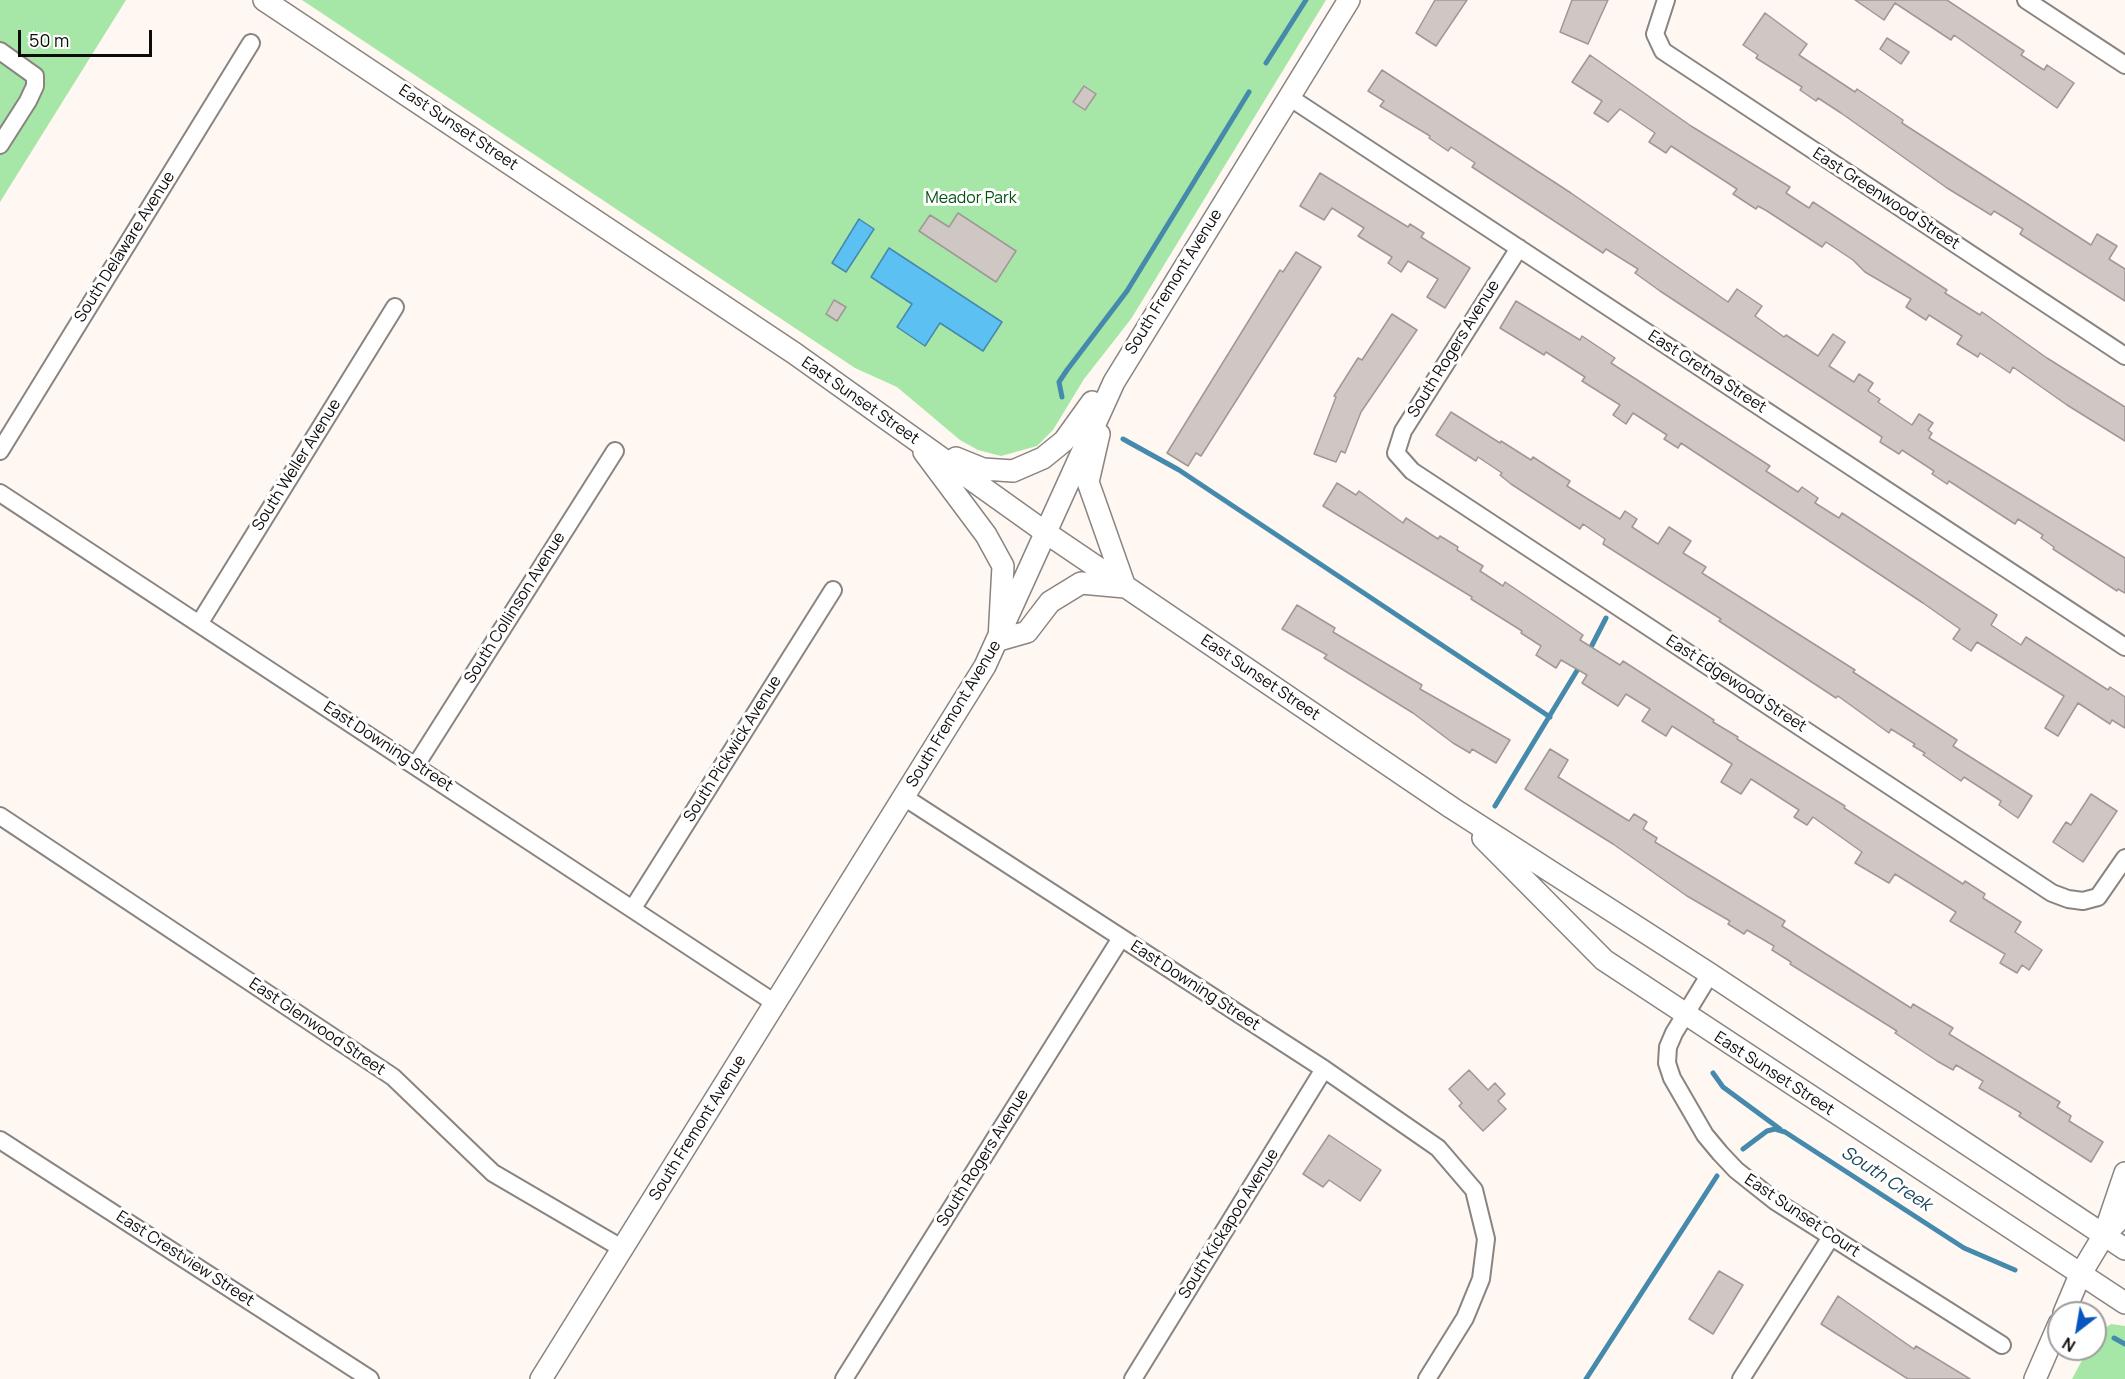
<!DOCTYPE html>
<html>
<head>
<meta charset="utf-8">
<style>
	body { margin:0 }
	#map { position:relative; width:2125px; height:1379px; overflow:hidden; background:#fef7f2; font-family:Manrope,sans-serif }
	canvas { display:block }
	.north { position:absolute; left:2047px; top:1301px; width:60px; height:60px; box-sizing:border-box; background:#fff; border:2px solid #9f9d9d; border-radius:50%; rotate:211deg; font-size:16px; font-weight:700; line-height:24px; text-align:center; color:#0e0b0a }
	.north::after { content:''; display:block; margin:auto; width:21px; height:27px; background:#0857c0; clip-path:polygon(50% 0,100% 100%,50% 72%,0 100%) }
	.scale { position:absolute; left:18px; top:30px; width:134px; height:27px; box-sizing:border-box; border:3px solid #0e0b0a; border-top:0; padding-left:8px; font-size:18px; line-height:21px; white-space:nowrap; color:#0e0b0a; -webkit-text-stroke:4px #fff; paint-order:stroke }
</style>
</head>
<body>
<div id="map">
<canvas width="2125" height="1379"></canvas>
<div class="north">N</div>
<div class="scale">50 m</div>
</div>
<script>
const g = document.querySelector('canvas').getContext('2d');
g.lineJoin = 'round';
function fillPath(path, color) { g.fillStyle = color; g.fill(path, 'evenodd'); }
const shape = rows => new Path2D(rows.map(r => 'M' + r).join(''));
function trace(path, color, width, dash) { g.strokeStyle = color; g.lineWidth = width; g.lineCap = dash ? 'butt' : 'round'; g.setLineDash(dash || []); g.stroke(path); }
function write(font, color, halo, rows, align = 'center') {
  g.font = font + ' Manrope,sans-serif'; g.lineWidth = 6; g.setLineDash([]); g.textBaseline = 'middle'; g.strokeStyle = halo; g.fillStyle = color; for (const [text, x, y, turn = 0] of rows) {
    g.save(); g.translate(x, y); g.rotate((+turn || 0) * Math.PI / 180); g.textAlign = isNaN(turn) ? turn : align; if (halo) g.strokeText(text, 0, 0); g.fillText(text, 0, 0); g.restore();
  }
}
const green = shape([
	[0,0,126,0,0,202],
	[302,0,1326,0,1131,319,1084,379,1053,430,1037,446,1001,456,978,450,960,440,897,387,855,368],
	[2111,1324,2125,1326,2125,1379,2072,1379,2088,1349,2095,1349,2096,1334]
]);
const water = shape([
	[859,219,874,229,846,272,832,263,859,219],
	[889,248,1002,322,983,351,940,323,925,346,897,327,912,304,871,277,889,248]
]);
const stream = shape([
	[1266,63,1306,0],
	[1062,397,1059,382,1067,370,1127,291,1249,92],
	[1123,439,1179,470,1550,717],
	[1589,651,1606,618],
	[1495,806,1581,664],
	[1713,1073,1723,1087,1780,1129],
	[1743,1149,1767,1131,1775,1129,1785,1132,1964,1248,2015,1270],
	[2114,1338,2125,1344],
	[1586,1379,1717,1176]
]);
const building = shape([
	[1435,0,1467,0,1436,46,1416,33,1435,0],
	[1572,0,1608,0,1588,44,1560,32,1572,0],
	[1855,0,1947,0,2024,51,2021,55,2044,70,2047,65,2074,83,2057,108,1954,35,1951,40,1895,3,1884,20,1855,0],
	[1765,13,1807,44,1799,55,1855,92,1857,89,1903,120,1902,123,2091,245,2097,234,2117,246,2109,259,2125,269,2125,301,2020,234,2023,229,1994,211,1991,215,1947,188,1841,113,1818,98,1816,101,1800,90,1802,87,1756,58,1758,55,1743,45,1765,13],
	[1887,38,1909,52,1901,64,1880,49,1887,38],
	[1590,55,1691,126,1790,187,1786,193,1809,208,1813,202,1947,290,1945,293,1980,315,1982,312,2047,358,2125,407,2125,441,2067,405,2013,367,2010,373,1980,353,1978,357,1957,344,1962,336,1929,315,1926,320,1906,307,1911,299,1865,272,1853,260,1826,242,1822,247,1767,211,1758,206,1756,209,1733,194,1737,189,1671,146,1666,153,1649,142,1655,133,1620,109,1608,122,1594,113,1602,101,1572,82,1590,55],
	[1382,70,1571,193,1728,302,1737,289,1762,306,1755,316,1784,337,1786,335,1818,356,1833,334,1845,342,1829,366,1854,382,1859,374,1873,383,1868,391,1880,399,1878,402,1912,425,1919,414,1933,423,1928,430,1932,433,1929,438,2125,558,2125,593,2118,589,2117,591,2053,549,2054,547,2041,538,2043,535,2018,519,2015,524,1949,481,1947,484,1932,474,1934,471,1902,450,1899,454,1880,442,1882,437,1660,291,1635,273,1638,269,1606,249,1603,253,1472,167,1475,163,1451,147,1448,151,1429,138,1430,136,1380,106,1384,101,1368,91,1382,70],
	[1084,86,1096,94,1085,110,1073,102,1084,86],
	[1320,173,1408,227,1410,224,1424,233,1421,237,1470,268,1445,308,1427,297,1438,279,1408,261,1401,272,1388,263,1392,257,1358,236,1364,228,1332,208,1324,220,1300,206,1320,173],
	[958,213,1016,251,996,282,919,231,930,215,949,227,958,213],
	[1296,252,1321,267,1201,456,1196,453,1188,466,1167,453,1280,270,1283,272,1296,252],
	[834,300,846,307,837,321,826,314,834,300],
	[1516,301,1580,340,1582,336,1615,358,1611,363,1770,466,1766,471,1798,492,1802,487,1818,498,1815,503,1839,518,1842,513,1997,615,1991,625,2021,645,2026,637,2108,690,2110,687,2125,697,2125,728,2112,720,2110,724,2078,703,2058,736,2045,728,2064,696,1977,642,1971,651,1953,639,1960,629,1923,603,1681,443,1678,448,1664,439,1667,435,1633,413,1626,424,1613,415,1620,405,1582,381,1585,377,1546,352,1544,355,1500,328,1516,301],
	[1392,314,1417,330,1361,412,1345,453,1341,451,1336,462,1314,454,1336,397,1334,396,1358,358,1362,360,1392,314],
	[1451,412,1500,443,1501,441,1531,460,1533,457,1570,481,1567,486,1620,519,1625,511,1637,519,1632,527,1658,544,1669,527,1691,541,1683,553,1706,567,1702,573,1855,670,1853,672,1957,740,1953,746,2032,796,2018,818,1999,805,2001,801,1964,777,1961,781,1923,755,1925,753,1913,746,1915,744,1891,729,1889,733,1838,696,1836,698,1719,621,1721,619,1603,544,1605,539,1583,524,1580,529,1511,484,1500,475,1502,473,1478,457,1476,461,1436,435,1451,412],
	[1337,483,1356,495,1359,491,1403,523,1406,518,1438,539,1440,536,1458,547,1457,550,1483,566,1480,571,1503,586,1505,582,1557,617,1583,635,1580,640,1620,665,1623,661,1714,720,1713,722,1738,737,1737,739,1845,806,1844,808,1894,840,1963,884,1965,881,1985,894,1983,898,2021,922,2015,932,2042,950,2029,970,2022,965,2017,973,2000,963,2005,954,1950,921,1956,912,1895,874,1889,883,1855,863,1862,852,1813,817,1807,825,1794,817,1799,810,1751,779,1741,794,1721,782,1732,764,1672,726,1666,736,1642,721,1650,709,1626,694,1618,706,1582,683,1587,675,1561,660,1556,668,1536,655,1541,646,1521,633,1522,631,1471,599,1472,597,1323,506,1337,483],
	[1297,605,1335,628,1333,632,1422,685,1420,689,1510,740,1496,763,1472,749,1470,753,1453,743,1413,713,1324,658,1327,655,1282,629,1297,605],
	[1550,749,1568,760,1558,777,1629,821,1634,814,1647,822,1643,829,1657,838,1655,842,1785,921,1782,926,1911,1008,1913,1004,1953,1028,1949,1034,2060,1102,2057,1107,2071,1116,2069,1121,2103,1142,2091,1162,2019,1116,2021,1113,1979,1088,1983,1081,1956,1065,1953,1070,1937,1061,1895,1033,1897,1031,1790,964,1791,962,1772,950,1774,946,1747,930,1744,934,1728,924,1730,921,1687,896,1613,844,1525,789,1550,749],
	[2091,794,2117,811,2083,862,2053,842,2066,822,2071,825,2091,794],
	[1469,1070,1488,1090,1495,1083,1505,1094,1498,1101,1506,1109,1483,1131,1459,1106,1462,1103,1449,1089,1469,1070],
	[1329,1135,1381,1170,1360,1201,1329,1180,1323,1187,1303,1174,1329,1135],
	[1719,1271,1743,1285,1713,1334,1689,1319,1719,1271],
	[1838,1296,1914,1349,1916,1346,1970,1379,1908,1379,1870,1355,1821,1324,1838,1296]
]);
const minor = shape([
	[1666,0,1655,34,1663,51,2125,356],
	[2026,0,2125,65],
	[0,51,35,76,35,86,28,101,0,145],
	[1289,97,2125,647],
	[1519,248,1403,431,1396,453,1412,471,2052,893,2068,899,2083,901,2098,897,2125,858],
	[0,451,251,43],
	[0,493,775,1003],
	[199,624,395,307],
	[416,765,615,451],
	[904,797,1324,1069,1438,1148,1474,1190,1486,1239,1481,1279,1465,1318,1427,1379],
	[0,816,393,1077,493,1173,623,1249],
	[633,908,833,590],
	[1710,974,1674,1033,1668,1047,1667,1063,1672,1078,1705,1135,1720,1153,1736,1170,1775,1201,2002,1345],
	[0,1140,370,1379],
	[844,1379,1121,938],
	[1133,1379,1324,1069],
	[1741,1379,1831,1237]
]);
const major = shape([
	[264,0,794,353,1045,532,1452,808,1710,974,2125,1249],
	[924,452,986,535,1003,566,999,640,1027,632,1050,602,1081,583,1125,587,1088,482,1099,434],
	[956,458,983,469,1013,471,1043,458,1064,441,1092,402],
	[1483,838,1604,960,2125,1303],
	[2106,1229,2125,1173],
	[2064,1313,2080,1275,2104,1235,2125,1214],
	[541,1379,985,666,1114,382,1349,0],
	[2035,1379,2059,1324]
]);
const streetNames = [
	["East Sunset Street",458,128,34],
	["East Greenwood Street",1886,199,33],
	["South Delaware Avenue",125,247,-58],
	["South Fremont Avenue",1174,282,-58],
	["South Rogers Avenue",1454,349,-58],
	["East Gretna Street",1707,372,33],
	["East Sunset Street",860,401,35],
	["South Weller Avenue",297,465,-58],
	["South Collinson Avenue",515,608,-58],
	["East Sunset Street",1260,678,34],
	["East Edgewood Street",1736,684,33],
	["South Fremont Avenue",954,714,-59],
	["East Downing Street",388,747,33],
	["South Pickwick Avenue",733,749,-58],
	["East Downing Street",1195,986,33],
	["East Glenwood Street",317,1027,34],
	["East Sunset Street",1774,1074,33],
	["South Fremont Avenue",698,1128,-58],
	["South Rogers Avenue",983,1158,-58],
	["East Sunset Court",1802,1216,34],
	["South Kickapoo Avenue",1229,1224,-58],
	["East Crestview Street",185,1259,33]
];
const parkNames = [
	["Meador Park",971,199]
];
const waterNames = [
	["South Creek",1886,1179,33]
];
fillPath(green, '#a6e6a6');
fillPath(water, '#5cc0f3');
trace(water, '#458aad', 1.5);
trace(stream, '#458aad', 5);
fillPath(building, '#cfc7c4');
trace(building, '#a09896', 1.5);
trace(minor, '#8a8480', 20);
trace(major, '#8a8480', 24);
trace(minor, '#fff', 16);
trace(major, '#fff', 21);
write('16px', '#0e0b0a', '#fff', streetNames);
write('16px', '#045211', '#fff', parkNames);
write('italic 18px', '#1c465c', '#fff', waterNames);
</script>
</body>
</html>
